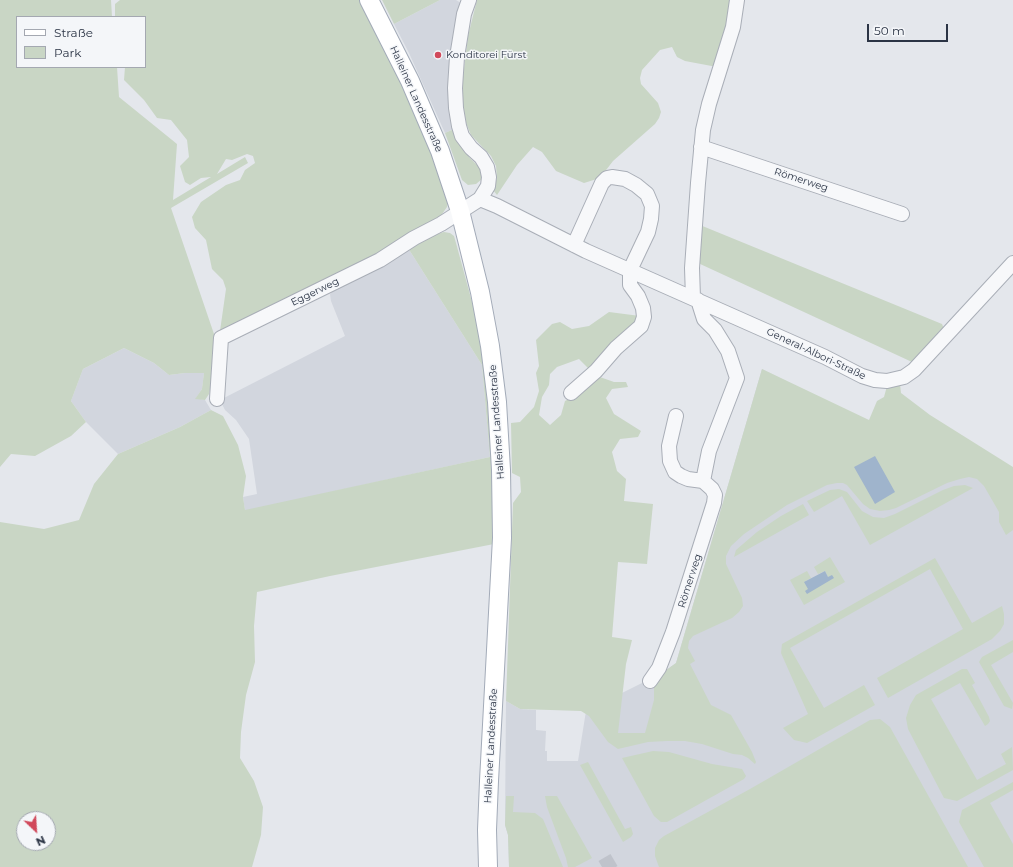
<!DOCTYPE html>
<html>
<head>
<meta charset="utf-8">
<style>
	body { margin:0 }
	#map { position:relative; width:1013px; height:867px; overflow:hidden; background:#e4e7ec; font-family:Montserrat,sans-serif }
	canvas { display:block }
	.legend { position:absolute; left:16px; top:16px; width:130px; height:52px; box-sizing:border-box; background:#f4f6f9; border:1px solid #a4a8b1; margin:0; padding:5px 7px; list-style:none; font-size:12px; color:#2b3445 }
	.legend li { display:flex; align-items:center; gap:8px; height:20px }
	.legend b { width:20px; border:1px solid #a4a8b1 }
	.north { position:absolute; left:16px; top:811px; width:40px; height:40px; box-sizing:border-box; background:#f4f6f9; border:1px solid #a4a8b1; border-radius:50%; rotate:155deg; font-size:11px; font-weight:700; line-height:16px; text-align:center; color:#2b3445 }
	.north::after { content:''; display:block; margin:auto; width:14px; height:18px; background:#d1495b; clip-path:polygon(50% 0,100% 100%,50% 72%,0 100%) }
	.scale { position:absolute; left:867px; top:24px; width:81px; height:18px; box-sizing:border-box; border:2px solid #2b3445; border-top:0; padding-left:5px; font-size:12px; line-height:14px; white-space:nowrap; color:#2b3445; -webkit-text-stroke:3px #f4f6f9; paint-order:stroke }
</style>
</head>
<body>
<div id="map">
<canvas width="1013" height="867"></canvas>
<ul class="legend">
<li><b style="height:5px;background:#fff"></b>Straße</li>
<li><b style="height:11px;background:#c9d6c5"></b>Park</li>
</ul>
<div class="north">N</div>
<div class="scale">50 m</div>
</div>
<script>
const g = document.querySelector('canvas').getContext('2d');
g.lineJoin = 'round';
function fillPath(path, color) { g.fillStyle = color; g.fill(path, 'evenodd'); }
const shape = rows => new Path2D(rows.map(r => 'M' + r).join(''));
function trace(path, color, width, dash) { g.strokeStyle = color; g.lineWidth = width; g.lineCap = dash ? 'butt' : 'round'; g.setLineDash(dash || []); g.stroke(path); }
function write(font, color, halo, rows, align = 'center') {
  g.font = font + ' Montserrat,sans-serif'; g.lineWidth = 3; g.setLineDash([]); g.textBaseline = 'middle'; g.strokeStyle = halo; g.fillStyle = color; for (const [text, x, y, turn = 0] of rows) {
    g.save(); g.translate(x, y); g.rotate((+turn || 0) * Math.PI / 180); g.textAlign = isNaN(turn) ? turn : align; if (halo) g.strokeText(text, 0, 0); g.fillText(text, 0, 0); g.restore();
  }
}
const built = shape([
	[440,0,456,0,461,3,454,129,445,133,409,53,394,24],
	[408,248,482,365,490,457,245,511,243,497,257,494,249,439,236,420,225,410,220,400,345,336,331,301,330,294,335,289],
	[124,348,154,363,169,375,185,373,204,373,202,389,196,398,205,400,211,410,180,427,118,454,86,422,71,401,83,369],
	[762,369,1013,496,1013,867,509,867,508,835,505,825,506,701,520,709,536,710,536,730,546,731,545,751,547,751,547,761,578,761,586,711,662,673,676,663]
]);
const green = shape([
	[0,0,111,0,112,17,17,17,17,67,117,67,119,97,177,144,173,200,211,177,201,178,190,185,185,182,180,166,189,157,187,140,171,120,157,118,144,100,124,80,125,67,145,67,145,17,115,17,115,4,120,0,362,0,423,124,449,198,447,207,440,217,372,259,220,331,226,289,223,280,212,269,206,240,195,228,192,217,201,202,226,185,240,180,245,170,255,163,253,156,247,154,232,160,226,159,217,174,245,157,248,163,171,208,214,334,212,380,209,394,205,400,195,399,202,389,204,373,185,373,169,375,154,363,124,348,83,369,71,401,86,422,71,436,35,456,11,454,0,467],
	[382,0,440,0,394,24],
	[477,0,733,0,717,67,685,61,677,57,672,47,660,50,642,70,640,78,641,84,658,103,661,112,659,118,655,124,613,161,600,178,584,183,556,171,542,152,533,147,517,165,497,195,493,190,497,178,496,166,491,156,471,135,464,118,462,97,463,77,468,36],
	[454,129,469,157,482,170,482,179,476,184,468,185,462,180,445,133],
	[700,225,942,324,944,329,912,362,698,263],
	[444,232,450,233,454,236,456,243,475,313,486,359,492,420,494,544,330,576,257,592,254,626,255,662,246,695,241,732,240,758,254,781,263,807,261,835,252,867,0,867,0,522,44,529,79,520,94,484,118,454,180,427,211,410,223,416,238,445,246,476,243,497,245,510,490,457,482,365,408,248,431,236],
	[24,819,48,819,48,843,24,843],
	[609,312,640,316,591,371,579,359,557,367,550,374,549,385,542,397,539,415,550,425,561,415,565,401,573,397,597,376,614,382,626,382,628,387,612,389,606,398,614,414,641,431,638,437,620,439,612,452,617,471,626,479,624,501,653,504,647,564,618,562,612,637,632,640,626,664,618,733,645,733,654,700,654,684,662,673,676,663,762,369,869,420,877,401,884,397,887,386,900,384,901,393,930,415,1013,467,1013,530,1006,535,999,522,999,512,984,486,977,479,969,477,960,479,947,483,896,508,889,510,880,511,870,509,863,504,847,485,843,483,837,483,827,485,787,505,744,534,731,546,726,556,726,564,742,598,743,606,739,612,732,618,693,636,689,641,688,648,695,661,690,664,711,705,731,715,752,752,756,762,755,764,748,758,742,755,733,754,702,744,685,741,667,741,648,742,618,749,608,742,589,716,581,711,520,709,506,701,513,503,521,492,520,477,512,473,511,423,520,422,534,407,539,391,536,373,539,366,536,340,552,324,560,322,572,329,589,326],
	[965,485,973,488,870,545,842,496,814,512,807,501,830,490,839,489,847,492,862,511,873,517,884,518,895,514,943,490,954,486],
	[803,504,809,515,734,557,736,550,757,532,781,516],
	[830,557,845,582,804,605,790,580,807,571,811,578,804,582,828,577,825,571,818,574,814,567],
	[935,558,972,623,1002,606,1004,614,1004,624,1000,631,992,639,888,698,877,678,963,629,930,569,790,648,824,708,864,685,875,705,807,743,794,740,783,728,808,714,781,653,782,644],
	[1013,640,1013,652,991,665,1013,703,1012,709,1004,706,979,662,982,657],
	[962,669,967,669,975,683,972,685,989,717,990,721,988,724,985,726,960,683,931,699,977,780,1006,764,1001,754,1012,747,1013,770,957,801,944,798,908,729,906,718,910,705,916,695],
	[880,719,890,727,968,867,659,867,655,856,655,848,659,840,664,836,750,789,870,720],
	[653,751,669,752,712,764,742,769,746,776,744,779,667,822,661,822,654,816,622,758],
	[588,762,625,829,631,827,633,834,631,837,623,842,580,765],
	[1013,782,1013,790,990,803,1013,844,1013,867,984,867,959,822,962,810],
	[506,796,514,796,513,812,535,813,543,819,563,867,509,867,508,835,505,825],
	[545,796,557,796,592,858,575,867,568,867,566,858,547,807]
]);
const water = shape([
	[875,456,895,492,875,504,854,467],
	[825,571,828,577,832,575,834,578,807,594,805,591,808,589,804,582]
]);
const minorTunnel = shape([
	[602,867,614,860]
]);
const minor = shape([
	[701,147,902,214],
	[480,199,497,206,586,251,825,357,862,376,875,380,887,381,904,377,914,370,1013,263],
	[693,298,692,268,698,183,703,130,709,104,733,27,737,0],
	[571,393,596,371,616,348,641,326,644,317,643,308,638,296,630,285,630,270,648,232,651,219,652,206,647,194,636,185,625,179,612,177,607,178,602,183,574,245],
	[217,399,221,338,380,260,414,238,441,224,480,199,488,186,489,177,487,167,481,157,471,148,462,136,459,126,456,108,455,88,457,57,464,14,469,0],
	[676,416,669,446,670,461,675,472,681,476,688,479,703,481],
	[650,681,659,668,673,632,714,503,715,495,712,489,703,481,709,451,737,378,728,351,715,330,704,319,698,300]
]);
const major = shape([
	[369,0,410,81,440,151,460,211,480,292,490,346,497,402,501,470,502,538,489,781,487,830,488,867]
]);
const markers = [
	[438,55,4,"#d1495b"]
];
const poiNames = [
	["Konditorei Fürst",446,55]
];
const streetNames = [
	["Halleiner Landesstraße",416,99,66],
	["Römerweg",801,180,18],
	["Eggerweg",315,292,-26],
	["General-Albori-Straße",816,354,25],
	["Halleiner Landesstraße",497,422,-94],
	["Römerweg",690,581,-72],
	["Halleiner Landesstraße",491,746,-87]
];
fillPath(built, '#d2d6de');
fillPath(green, '#c9d6c5');
fillPath(water, '#9fb4cc');
trace(minorTunnel, '#bfc3cb', 14, [14, 7]);
trace(minor, '#a9aeb7', 16);
trace(major, '#a3abb8', 20);
trace(minor, '#f7f8fa', 14);
trace(major, '#fff', 18);
for (const [x, y, r, color] of markers) { const dot = new Path2D(); dot.arc(x, y, r, 0, 2 * Math.PI); g.fillStyle = color; g.fill(dot); trace(dot, '#f4f6f9', 1.5); }
write('10px', '#2b3445', '#f4f6f9', poiNames, 'left');
write('10px', '#2b3445', '#f4f6f9', streetNames);
</script>
</body>
</html>
